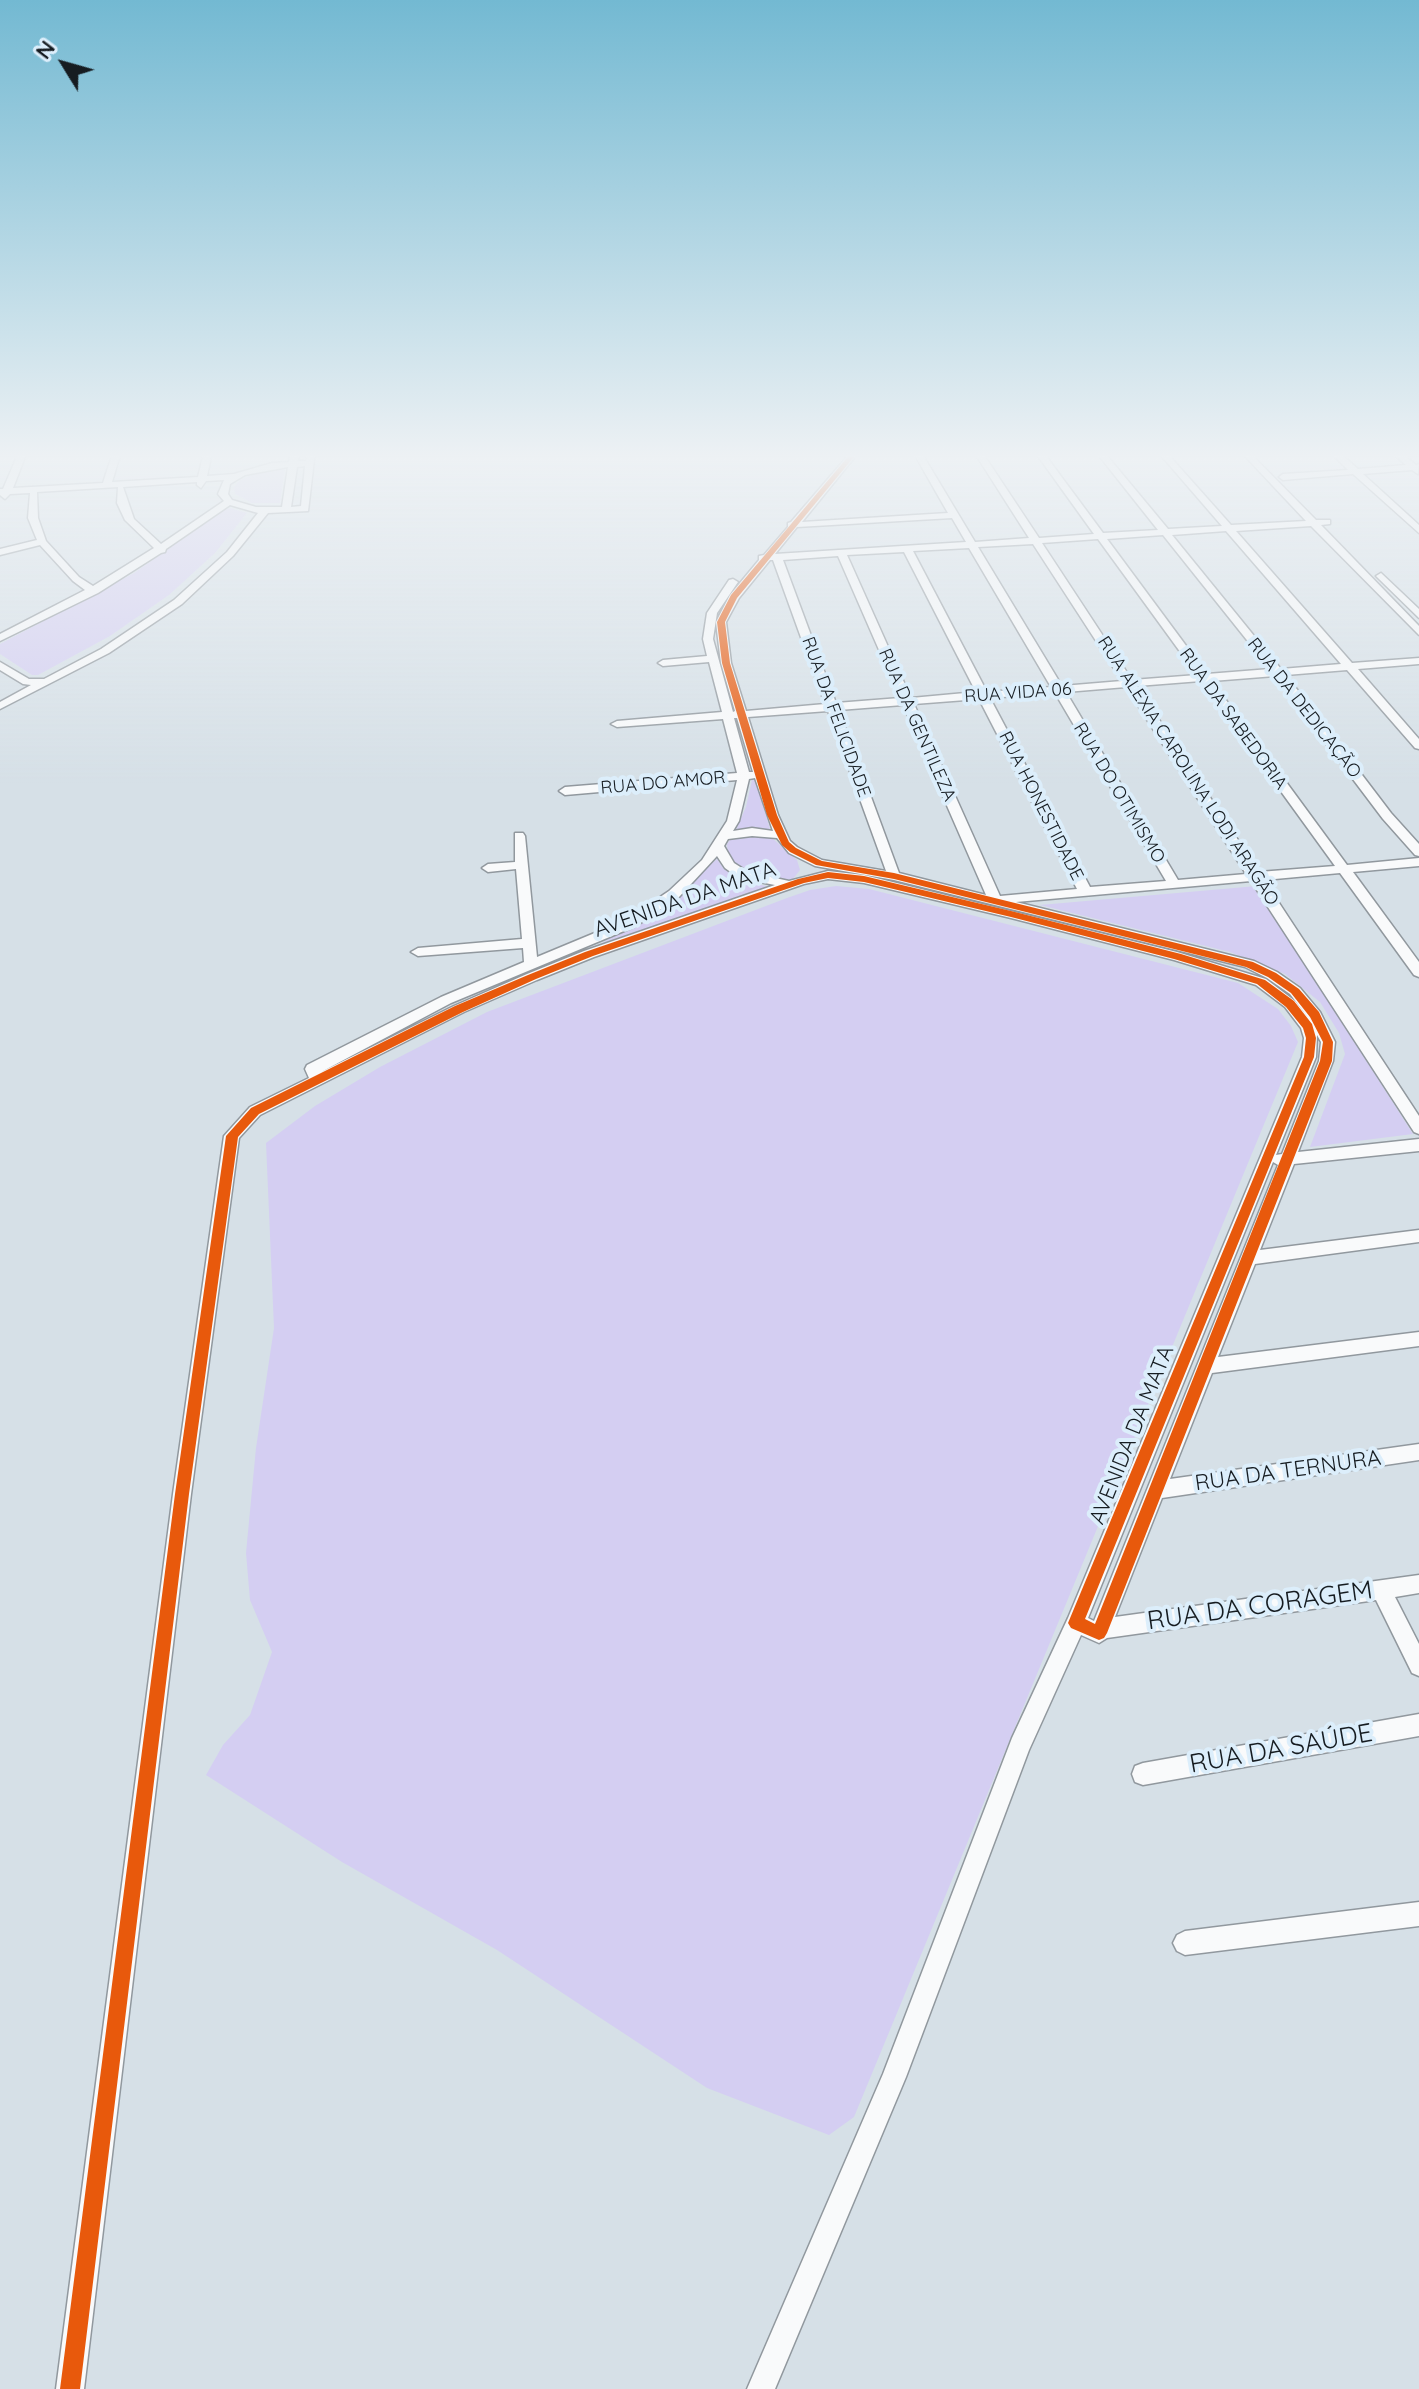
<!DOCTYPE html>
<html>
<head>
<meta charset="utf-8">
<style>
	body { margin:0 }
	#map { position:relative; width:1419px; height:2389px; overflow:hidden; background:#d6e0e7; font-family:Quicksand,sans-serif }
	canvas { display:block }
	.north { position:absolute; left:24px; top:24px; width:80px; height:80px; -webkit-text-stroke:6px #dceefb; paint-order:stroke; rotate:307deg; font-size:22px; font-weight:700; line-height:32px; text-align:center; color:#161c21 }
	.north::after { content:''; display:block; margin:auto; width:28px; height:36px; background:#161c21; clip-path:polygon(50% 0,100% 100%,50% 72%,0 100%) }
</style>
</head>
<body>
<div id="map">
<canvas width="1419" height="2389"></canvas>
<div class="north">N</div>
</div>
<script>
const g = document.querySelector('canvas').getContext('2d');
g.lineJoin = 'round';
function fillPath(path, color) { g.fillStyle = color; g.fill(path, 'evenodd'); }
const shape = rows => new Path2D(rows.map(r => 'M' + r).join(''));
function trace(path, color, width, dash) { g.strokeStyle = color; g.lineWidth = width; g.lineCap = dash ? 'butt' : 'round'; g.setLineDash(dash || []); g.stroke(path); }
function write(font, color, halo, rows, align = 'center') {
  g.font = font + ' Quicksand,sans-serif'; g.lineWidth = 8; g.setLineDash([]); g.textBaseline = 'middle'; g.strokeStyle = halo; g.fillStyle = color; for (const [text, x, y, turn = 0] of rows) {
    g.save(); g.translate(x, y); g.rotate((+turn || 0) * Math.PI / 180); g.textAlign = isNaN(turn) ? turn : align; if (halo) g.strokeText(text, 0, 0); g.fillText(text, 0, 0); g.restore();
  }
}
const green = shape([
	[279,468,285,469,280,503,252,503,235,494,234,487,240,480,257,472],
	[230,508,247,513,215,553,169,595,110,636,38,675,32,675,0,654,0,644,134,573,224,510],
	[755,779,770,829,736,830,746,807,752,780],
	[763,836,772,838,797,860,800,870,793,879,783,880,757,876,736,865,728,856,727,844,730,840],
	[717,859,724,869,736,878,769,887,600,944,661,910],
	[836,886,869,889,1238,983,1278,1009,1291,1026,1298,1042,854,2117,829,2135,707,2088,497,1950,342,1862,206,1775,223,1745,250,1715,272,1652,250,1600,246,1553,256,1448,274,1328,266,1143,315,1106,380,1067,487,1012,787,898,810,890],
	[1257,886,1311,974,1413,1134,1310,1147,1345,1054,1339,1033,1320,1002,1285,974,1230,952,1040,905]
]);
const minor = shape([
	[19,452,27,452,13,488,103,483,113,452,121,452,112,482,198,477,204,452,212,452,207,476,234,474,272,463,289,462,291,452,299,452,298,461,306,461,307,452,315,452,308,511,268,513,233,556,182,604,109,653,0,709,0,702,31,685,23,684,0,670,0,662,29,679,44,679,101,649,174,600,227,552,258,513,230,505,166,549,165,552,161,553,98,593,0,641,0,634,85,590,73,581,40,545,0,555,0,549,37,540,28,518,30,493,10,494,5,499,0,495,0,489,3,489,19,452],
	[305,466,301,506,291,507,297,467,305,466],
	[288,467,282,507,256,507,232,500,228,494,230,484,245,475,288,467],
	[224,480,218,494,224,501,161,544,134,519,123,487,197,482,197,485,201,488,206,481,224,480],
	[118,487,117,503,125,520,154,548,93,586,79,577,46,541,38,518,37,492,118,487],
	[851,452,859,452,802,522,948,513,913,452,921,452,975,542,1029,538,974,452,982,452,1039,538,1094,534,1035,452,1043,452,1103,533,1158,530,1096,452,1104,452,1168,529,1222,526,1158,452,1166,452,1231,525,1306,521,1241,452,1249,452,1316,520,1330,520,1330,524,1321,525,1419,626,1419,635,1311,526,1236,531,1352,663,1419,658,1419,664,1358,669,1419,739,1419,749,1415,748,1347,670,1286,675,1391,813,1419,844,1419,856,1415,855,1383,819,1275,676,1212,681,1347,865,1419,858,1419,866,1353,872,1419,962,1419,977,1414,975,1340,873,1264,880,1419,1116,1419,1134,1414,1132,1251,881,1016,902,1254,961,1277,972,1300,988,1320,1012,1335,1042,1333,1061,1298,1152,1419,1139,1419,1151,1294,1164,1260,1250,1419,1230,1419,1242,1255,1264,1218,1357,1419,1332,1419,1346,1212,1373,1170,1479,1419,1444,1419,1460,1162,1498,1115,1617,1419,1575,1419,1593,1395,1597,1419,1644,1419,1676,1412,1673,1376,1600,1107,1638,1099,1643,1081,1635,1029,1750,906,2077,775,2389,747,2389,883,2074,1012,1738,1068,1618,1302,1057,1304,1038,1301,1028,1285,1007,1256,985,1174,960,1011,918,864,883,828,879,804,884,594,957,537,980,464,1012,260,1115,239,1138,191,1494,84,2389,56,2389,173,1494,224,1136,250,1107,309,1078,305,1069,307,1065,441,997,524,962,523,948,418,956,411,952,418,948,522,939,516,869,488,872,482,868,488,864,515,862,515,833,523,833,525,836,537,957,626,920,669,891,702,860,727,821,737,780,565,795,559,791,565,787,737,773,723,719,617,727,611,724,617,721,722,712,709,662,663,666,658,663,663,660,707,656,703,639,707,613,729,580,733,579,738,582,717,613,713,639,733,712,735,711,721,663,716,622,730,595,759,560,759,556,764,555,788,527,788,523,791,522,851,452],
	[952,518,966,542,775,554,797,527,952,518],
	[1226,531,1341,664,1281,669,1172,535,1226,531],
	[1163,535,1270,669,1207,674,1107,539,1163,535],
	[1098,539,1197,675,1132,680,1042,543,1098,539],
	[1033,544,1122,681,1062,686,978,547,1033,544],
	[969,548,1051,687,987,692,913,551,969,548],
	[904,552,976,692,911,698,847,555,904,552],
	[838,556,900,698,836,703,783,560,838,556],
	[770,560,773,560,825,704,746,711,731,663,726,622,739,598,770,560],
	[1201,681,1335,866,1259,872,1137,686,1201,681],
	[1126,687,1246,874,1178,880,1066,692,1126,687],
	[1055,693,1166,881,1090,887,990,698,1055,693],
	[979,699,1077,889,1000,896,914,704,979,699],
	[903,705,986,895,899,873,839,710,903,705],
	[828,711,886,871,822,860,797,847,790,841,778,815,748,717,828,711],
	[734,718,737,718,753,772,749,772,734,718],
	[755,778,773,831,752,828,733,831,739,821,749,779,755,778],
	[752,836,777,838,789,853,815,866,894,880,1245,967,1267,978,1290,994,1310,1020,1295,1001,1266,979,1177,952,864,875,828,871,789,881,748,872,734,863,724,846,728,839,752,836],
	[717,856,725,868,739,878,775,885,584,951,527,974,454,1006,321,1072,451,1003,636,926,679,897,717,856],
	[1317,1035,1321,1042,1319,1061,1282,1154,1276,1155,1316,1057,1317,1035],
	[1273,1162,1278,1165,1094,1621,1088,1618,1273,1162],
	[1330,452,1339,452,1358,469,1406,465,1391,452,1400,452,1416,465,1419,464,1418,474,1412,470,1363,474,1419,525,1419,533,1353,474,1283,480,1279,477,1283,474,1348,470,1330,452],
	[1381,573,1419,609,1419,618,1378,578,1376,576,1381,573],
	[1419,1714,1419,1736,1143,1785,1135,1782,1132,1774,1135,1766,1143,1763,1419,1714],
	[1419,1902,1419,1926,1185,1955,1177,1951,1173,1943,1177,1935,1185,1931,1419,1902]
]);
const cycleway = shape([
	[852,452,858,452,737,598,725,622,730,663,777,815,789,842,796,848,822,861,894,873,1253,962,1276,973,1299,989,1319,1012,1333,1042,1332,1061,1107,1633,1104,1638,1099,1640,1071,1628,1068,1623,1304,1057,1306,1038,1303,1028,1286,1007,1257,984,1174,959,1011,917,864,882,828,878,804,883,593,956,536,979,463,1012,259,1114,238,1137,189,1494,80,2389,60,2389,175,1494,226,1136,251,1108,455,1006,528,975,585,952,798,879,828,872,864,876,1011,911,1181,954,1265,980,1294,1001,1312,1024,1316,1038,1314,1057,1085,1619,1095,1624,1320,1061,1323,1042,1310,1017,1291,993,1268,977,1246,967,894,879,816,865,790,852,782,845,767,815,722,663,717,622,731,595,852,452]
]);
const farStreetnames = [
	["RUA VIDA 06",1018,693,-4],
	["RUA DA DEDICAÇÃO",1304,708,52],
	["RUA DA FELICIDADE",836,717,70],
	["RUA DA SABEDORIA",1233,719,54],
	["RUA DA GENTILEZA",917,725,66],
	["RUA ALEXIA CAROLINA LODI ARAGÃO",1188,771,57],
	["RUA DO AMOR",663,783,-5],
	["RUA DO OTIMISMO",1119,793,59],
	["RUA HONESTIDADE",1041,806,63]
];
const streetNames = [
	["AVENIDA DA MATA",685,900,-19],
	["AVENIDA DA MATA",1132,1435,-68],
	["RUA DA TERNURA",1288,1471,-8]
];
const nearStreetnames = [
	["RUA DA CORAGEM",1260,1606,-8],
	["RUA DA SAÚDE",1281,1749,-10]
];
fillPath(green, '#d4cef2');
trace(minor, '#91989e', 3);
fillPath(minor, '#f9fafb');
fillPath(cycleway, '#e8590c');
const sky = g.createLinearGradient(0, 0, 0, 786);
sky.addColorStop(0, '#73b9d2');
sky.addColorStop(0.58, '#edf1f4');
sky.addColorStop(1, '#edf1f400');
g.fillStyle = sky;
g.fillRect(0, 0, 1419, 786);
write('18px', '#161c21', '#dceefb', farStreetnames);
write('22px', '#161c21', '#dceefb', streetNames);
write('26px', '#161c21', '#dceefb', nearStreetnames);
</script>
</body>
</html>
